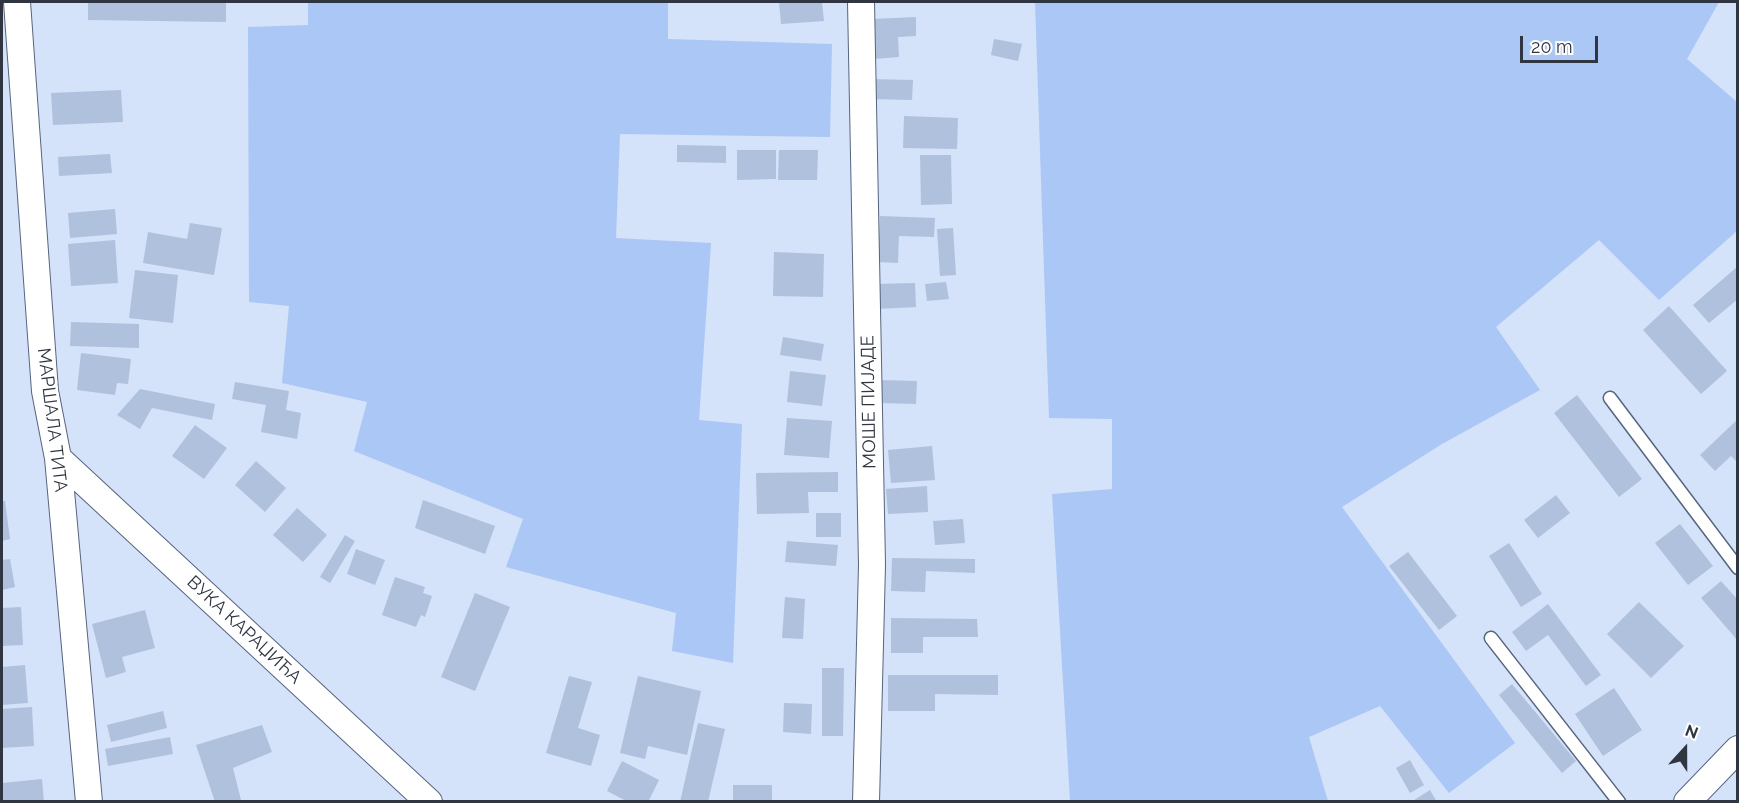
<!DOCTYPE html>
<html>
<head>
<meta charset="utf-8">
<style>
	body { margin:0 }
	#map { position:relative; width:1739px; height:803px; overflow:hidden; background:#d4e2fa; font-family:Raleway,sans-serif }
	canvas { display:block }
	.frame { position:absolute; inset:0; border:3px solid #2f3641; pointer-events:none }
	.north { position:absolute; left:1655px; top:719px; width:60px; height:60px; -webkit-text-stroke:4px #fff; paint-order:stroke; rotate:21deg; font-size:16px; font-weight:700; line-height:24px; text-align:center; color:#2f3641 }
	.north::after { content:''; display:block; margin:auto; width:21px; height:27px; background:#2f3641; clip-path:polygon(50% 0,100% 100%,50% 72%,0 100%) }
	.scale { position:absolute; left:1520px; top:36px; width:78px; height:27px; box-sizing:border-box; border:3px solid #2f3641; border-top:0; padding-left:8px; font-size:18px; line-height:21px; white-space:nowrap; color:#2f3641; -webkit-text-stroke:4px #fff; paint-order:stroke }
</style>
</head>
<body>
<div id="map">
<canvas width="1739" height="803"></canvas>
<div class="frame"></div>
<div class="north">N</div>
<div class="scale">20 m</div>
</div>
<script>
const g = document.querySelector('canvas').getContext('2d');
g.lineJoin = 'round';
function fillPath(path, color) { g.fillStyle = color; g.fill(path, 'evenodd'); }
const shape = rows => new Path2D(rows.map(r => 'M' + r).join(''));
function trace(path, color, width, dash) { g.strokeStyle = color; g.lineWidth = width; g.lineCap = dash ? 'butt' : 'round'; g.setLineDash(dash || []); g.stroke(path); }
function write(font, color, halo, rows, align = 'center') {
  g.font = font + ' Raleway,sans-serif'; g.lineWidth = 5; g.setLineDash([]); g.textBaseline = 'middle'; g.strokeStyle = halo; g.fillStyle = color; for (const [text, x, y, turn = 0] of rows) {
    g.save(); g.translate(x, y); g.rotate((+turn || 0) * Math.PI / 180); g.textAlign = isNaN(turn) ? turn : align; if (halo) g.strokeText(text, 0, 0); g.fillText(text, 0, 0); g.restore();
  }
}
const green = shape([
	[308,2,668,2,668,39,832,44,830,137,620,134,616,238,711,243,699,420,742,424,733,663,672,651,676,613,506,567,523,519,354,451,367,402,282,383,289,306,249,302,248,27,308,25],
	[1035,2,1719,2,1687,59,1737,102,1737,231,1659,300,1599,240,1496,327,1540,390,1442,444,1342,507,1515,743,1449,793,1380,706,1309,737,1328,801,1070,801,1052,494,1112,489,1112,419,1049,418]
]);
const building = shape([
	[88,2,226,2,226,22,88,20],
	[779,2,822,2,824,21,781,24],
	[916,17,916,36,898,37,899,57,874,59,872,19],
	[994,39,1022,44,1018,61,991,55],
	[869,79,913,80,912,100,868,99],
	[121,90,123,122,53,125,51,93],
	[904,116,958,118,957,149,903,148],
	[677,145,726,146,726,163,677,162],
	[737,150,776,150,776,179,737,180],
	[779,150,818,150,817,180,778,180],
	[110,154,112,173,59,176,58,157],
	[920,155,951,155,952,204,921,205],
	[115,209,117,234,70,238,68,213],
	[880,216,935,218,934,237,899,236,898,263,878,262],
	[190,223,222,228,214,275,143,263,148,232,187,239],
	[953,228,956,275,940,276,937,229],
	[115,240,118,283,71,286,68,244],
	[774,252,824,254,823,297,773,296],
	[1738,266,1738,299,1709,323,1693,305],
	[135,270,178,275,173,323,129,318],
	[946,282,949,299,927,301,925,284],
	[915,283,916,307,877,309,876,284],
	[1669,306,1727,371,1701,394,1643,330],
	[71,322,139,324,139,348,70,346],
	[783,337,824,344,821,361,780,355],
	[81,353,131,359,128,384,117,383,115,395,77,390],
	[790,371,826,375,822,406,787,402],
	[879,380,917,381,916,404,878,403],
	[235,382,289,391,286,410,301,413,297,439,261,432,266,405,232,399],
	[140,389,215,404,212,420,152,408,140,429,117,415],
	[1577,395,1642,479,1619,497,1554,413],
	[787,418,832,421,829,458,784,455],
	[1738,419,1738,463,1731,456,1715,471,1700,455],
	[195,425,227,448,204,479,172,456],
	[932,446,935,480,891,483,888,450],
	[256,461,286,488,265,512,235,485],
	[838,472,838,492,808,492,809,513,757,514,756,473],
	[927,486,928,512,888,514,886,489],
	[1556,495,1570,513,1538,538,1524,520],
	[423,500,495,526,485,554,415,528],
	[2,501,5,501,10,539,2,541],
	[297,508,327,535,303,562,273,535],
	[816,513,841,513,841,537,816,537],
	[963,519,965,543,935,545,933,521],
	[1680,524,1713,566,1688,585,1655,543],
	[345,535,355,541,330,583,320,577],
	[787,541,838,545,836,566,785,562],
	[1509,543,1542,594,1521,607,1489,556],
	[356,549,385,560,375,585,347,574],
	[1408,552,1457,616,1439,630,1389,566],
	[892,558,975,559,975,573,926,571,925,592,891,591],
	[10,559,15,587,2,590,2,560],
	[395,577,425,587,423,593,432,596,425,617,421,615,416,627,382,615],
	[1721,581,1738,600,1738,641,1701,598],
	[475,593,510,607,475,691,441,677],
	[785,597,805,599,803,639,782,638],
	[1639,602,1684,646,1651,678,1607,634],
	[1548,604,1601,675,1586,686,1548,635,1526,651,1512,632],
	[21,607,23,645,2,646,2,608],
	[145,610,155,648,122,657,126,672,106,678,92,624],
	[891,618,977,619,978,637,923,637,923,653,891,653],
	[25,665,28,703,2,705,2,667],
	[822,668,844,668,843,736,822,736],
	[888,675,998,675,998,695,935,694,935,711,888,711],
	[569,676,592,682,578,728,600,735,591,766,546,753],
	[638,676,701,691,687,755,648,746,645,759,620,753],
	[1512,684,1576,761,1562,773,1499,695],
	[1614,688,1642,730,1603,756,1575,714],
	[784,703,812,704,811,734,783,732],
	[32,707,34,746,2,748,2,709],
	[163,711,167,728,111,742,107,725],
	[698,723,725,729,708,802,680,802],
	[262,725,272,752,233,768,241,800,215,802,196,745],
	[170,737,173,754,108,766,105,749],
	[1410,760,1424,785,1410,793,1396,768],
	[622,761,659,780,648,802,628,802,607,791],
	[42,779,44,802,2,802,2,783],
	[733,785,772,785,772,802,733,802],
	[1430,790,1437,802,1411,802]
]);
const service = shape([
	[1610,398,1738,568],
	[1491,638,1619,802]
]);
const minor = shape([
	[17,2,45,391,58,458,89,802],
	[861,2,872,565,866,802],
	[58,458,429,802],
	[1687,802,1738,749]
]);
const streetNames = [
	["МОШЕ ПИЈАДЕ",869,402,-91],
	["МАРШАЛА ТИТА",52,420,83],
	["ВУКА КАРАЏИЋА",244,630,43]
];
fillPath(green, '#aac7f6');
fillPath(building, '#b0c1de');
trace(service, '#56657e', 15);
trace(minor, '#56657e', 28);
trace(service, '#fff', 12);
trace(minor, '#fff', 26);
write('18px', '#2f3641', '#fff', streetNames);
</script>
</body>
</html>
